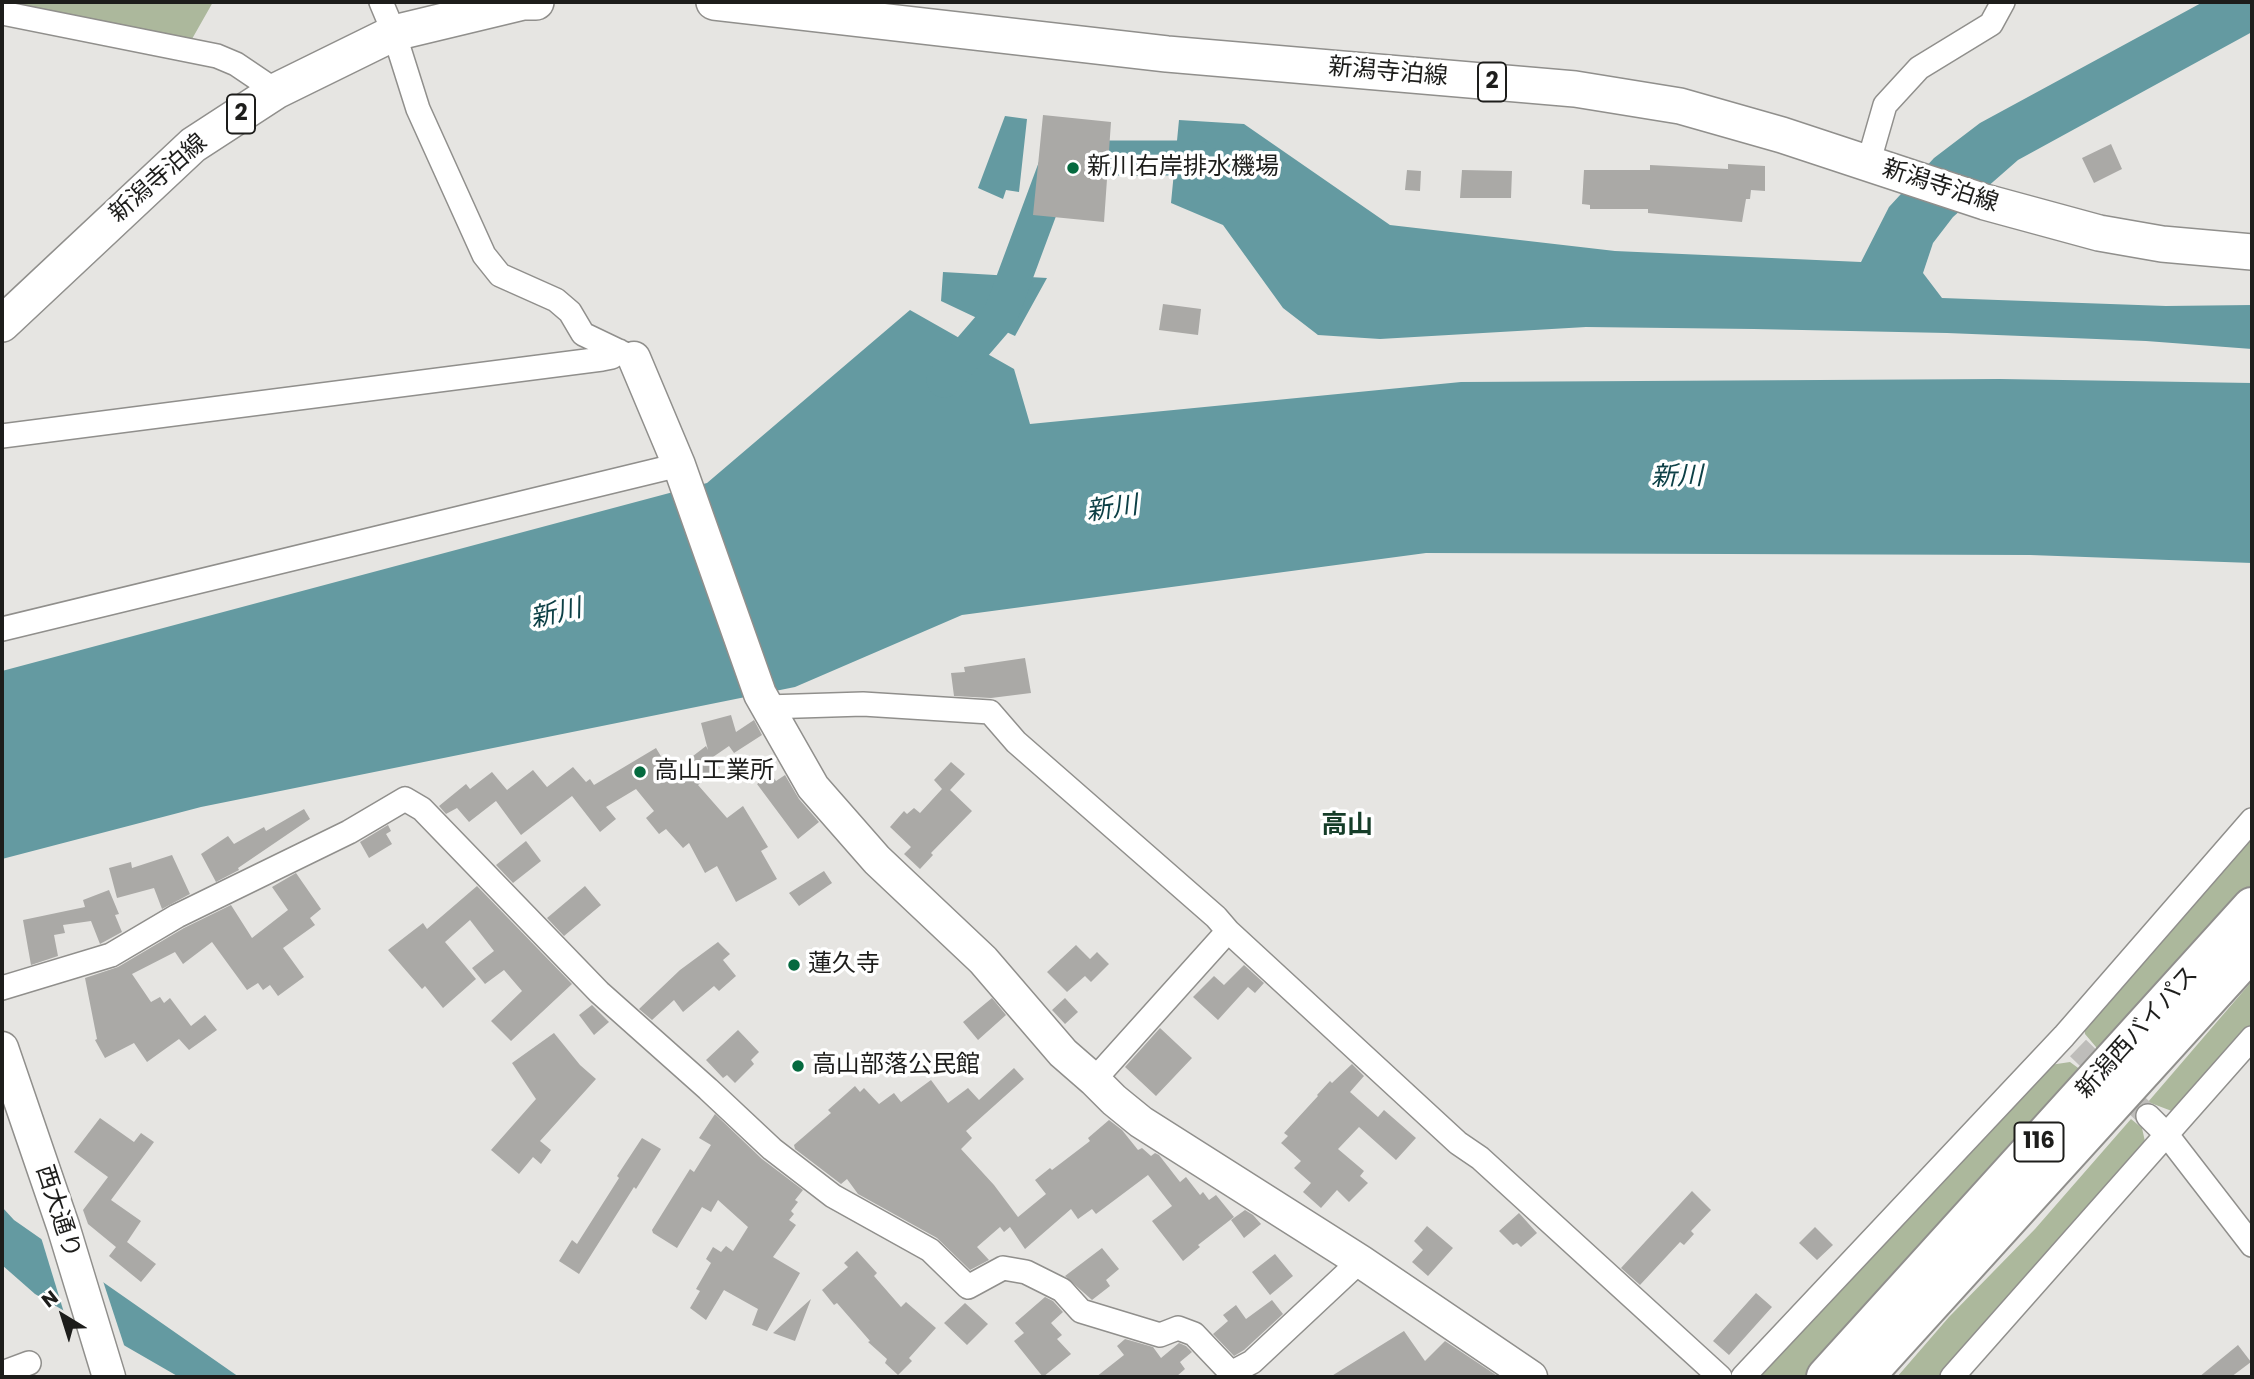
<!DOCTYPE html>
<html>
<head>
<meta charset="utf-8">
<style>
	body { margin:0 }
	#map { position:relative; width:2254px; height:1379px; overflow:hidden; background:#e6e5e2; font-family:Poppins,sans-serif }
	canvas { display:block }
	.frame { position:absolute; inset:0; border:4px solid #1d1d1b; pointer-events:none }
	.north { position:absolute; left:28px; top:1281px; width:70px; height:70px; -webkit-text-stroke:5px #fff; paint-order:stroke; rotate:322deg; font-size:19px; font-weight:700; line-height:28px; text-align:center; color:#1d1d1b }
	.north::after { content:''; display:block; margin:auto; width:24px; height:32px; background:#1d1d1b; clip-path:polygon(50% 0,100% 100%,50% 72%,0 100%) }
</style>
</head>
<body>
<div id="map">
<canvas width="2254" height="1379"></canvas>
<div class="frame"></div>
<div class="north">N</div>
</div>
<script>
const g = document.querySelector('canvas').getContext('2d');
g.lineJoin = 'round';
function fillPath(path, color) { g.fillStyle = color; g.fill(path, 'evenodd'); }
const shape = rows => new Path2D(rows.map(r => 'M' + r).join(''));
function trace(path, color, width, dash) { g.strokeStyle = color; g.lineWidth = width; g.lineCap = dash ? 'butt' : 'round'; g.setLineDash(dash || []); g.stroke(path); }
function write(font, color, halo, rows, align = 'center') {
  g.font = font + ' Poppins,"Noto Sans JP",sans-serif'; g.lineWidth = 7; g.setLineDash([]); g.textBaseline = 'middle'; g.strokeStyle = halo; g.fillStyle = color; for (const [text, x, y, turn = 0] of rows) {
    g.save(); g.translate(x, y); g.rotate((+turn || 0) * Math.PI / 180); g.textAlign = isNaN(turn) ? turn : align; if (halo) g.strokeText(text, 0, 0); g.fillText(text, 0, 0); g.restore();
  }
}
const green = shape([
	[10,2,213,2,192,39],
	[2252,830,2252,889,2099,1059,2096,1047,2085,1034,2084,1023],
	[2252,981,2252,1031,2177,1113,2148,1102],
	[2070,1062,2085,1073,1814,1377,1758,1377,2050,1065],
	[2131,1119,2142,1128,2146,1146,1948,1377,1897,1377,1949,1317,2035,1229]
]);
const water = shape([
	[2203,2,2252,2,2252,32,2018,160,1953,217,1933,243,1923,273,1942,298,2166,306,2252,305,2252,349,2146,341,1947,333,1754,329,1586,327,1380,339,1318,335,1283,308,1223,225,1171,203,1179,120,1244,124,1390,225,1615,251,1861,262,1889,207,1934,158,1980,123],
	[1005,116,1027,119,1019,192,1006,190,1003,199,978,188],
	[943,272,1047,278,1015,336,941,301],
	[910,310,1014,369,1030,424,1461,382,2000,379,2252,383,2252,563,2030,555,1426,553,962,615,795,687,201,807,2,859,2,671,707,483],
	[2,1207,14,1220,239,1377,179,1377,35,1294,2,1265]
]);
const pier = shape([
	[40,1234,102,1278,126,1351,65,1316]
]);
const river = shape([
	[944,380,1001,314,1059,158,1198,158,1217,172]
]);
const building = shape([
	[1043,115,1111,122,1104,222,1033,215],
	[2111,144,2122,169,2094,183,2082,158],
	[1728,164,1765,166,1765,191,1751,190,1750,199,1746,199,1742,222,1648,213,1648,209,1590,209,1590,205,1582,204,1584,170,1650,170,1650,165,1728,169],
	[1407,170,1421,171,1420,191,1405,190],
	[1462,170,1512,171,1511,198,1460,198],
	[1163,304,1201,309,1198,335,1159,330],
	[1025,658,1031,693,991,698,954,696,951,673,965,672,964,667],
	[731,715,736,732,754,720,762,735,734,753,729,746,713,757,720,768,698,785,727,818,743,806,768,847,761,851,777,879,736,902,717,866,705,873,689,843,683,848,666,829,659,834,646,818,654,811,636,789,606,807,616,819,600,832,572,796,521,835,496,801,469,822,457,808,446,814,439,806,466,784,470,789,492,772,507,790,533,770,547,787,573,767,586,782,590,779,594,785,656,748,671,773,706,746,708,750,701,723],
	[951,762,965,774,950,790,972,811,931,853,933,855,920,869,904,854,911,847,890,827,904,811,907,814,914,808,920,813,942,789,934,780],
	[771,774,776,781,785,775,799,799,819,822,798,839,757,784],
	[304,809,310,819,238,868,239,870,216,882,201,854,228,836,234,844,264,827,266,831],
	[388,825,391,831,386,834,392,844,369,858,360,842],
	[526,841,541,861,513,883,496,865],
	[172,855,190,894,162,909,154,888,117,898,109,868,131,862,132,868],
	[824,871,832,883,799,906,789,893],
	[296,873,321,909,310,918,315,925,283,948,304,977,278,996,270,985,263,990,258,983,247,990,212,942,183,964,175,952,132,974,151,1002,160,997,164,1003,170,998,191,1026,205,1015,217,1030,189,1050,179,1039,147,1062,134,1043,105,1058,95,1040,97,1039,85,978,118,967,184,928,231,905,252,938,288,910,272,887],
	[477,886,572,984,511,1041,491,1021,522,991,504,970,485,984,472,968,494,951,470,920,445,942,476,979,443,1008,425,986,422,989,388,950,423,923,427,929],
	[585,886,601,905,564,936,547,918],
	[109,890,119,914,115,915,122,932,100,944,91,921,63,925,65,933,54,935,58,956,31,965,23,920,85,907,83,900],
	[718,942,730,954,723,960,736,976,719,991,714,986,683,1012,674,1000,652,1020,639,1009,680,970],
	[1076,945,1090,959,1097,952,1109,964,1091,982,1085,976,1067,992,1047,972],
	[1244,965,1264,983,1255,993,1248,987,1218,1020,1193,997,1214,976,1224,985],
	[992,998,1006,1015,978,1040,963,1022],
	[1065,998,1078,1012,1065,1024,1052,1010],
	[592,1005,609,1022,594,1035,579,1015],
	[1160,1028,1192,1058,1156,1096,1125,1067],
	[738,1030,759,1052,751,1060,754,1064,735,1083,727,1075,723,1078,706,1060],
	[554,1033,580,1065,596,1079,540,1141,551,1150,541,1164,533,1157,519,1174,491,1150,536,1099,512,1063],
	[1352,1064,1364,1076,1350,1092,1378,1117,1384,1110,1416,1138,1396,1160,1359,1127,1338,1149,1364,1171,1360,1176,1368,1183,1349,1202,1337,1190,1321,1208,1303,1192,1311,1183,1294,1168,1301,1161,1281,1143,1288,1136,1284,1133,1318,1096,1317,1095,1330,1081,1332,1083],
	[1014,1068,1024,1079,966,1131,972,1138,961,1149,994,1185,1018,1217,1046,1194,1035,1180,1050,1168,1052,1170,1090,1141,1088,1138,1109,1120,1122,1130,1138,1150,1142,1148,1151,1156,1155,1153,1159,1155,1180,1182,1186,1177,1200,1195,1203,1192,1209,1200,1216,1195,1234,1217,1198,1245,1200,1247,1183,1261,1152,1221,1172,1206,1148,1175,1096,1214,1092,1209,1078,1219,1071,1209,1025,1249,1010,1227,1004,1232,1000,1227,977,1247,989,1260,970,1270,937,1238,858,1194,847,1179,841,1184,795,1149,794,1145,831,1113,828,1110,855,1086,860,1092,864,1088,879,1104,894,1093,901,1102,931,1080,948,1103,968,1088,979,1100],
	[715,1114,762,1159,803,1190,795,1200,798,1202,791,1211,794,1214,789,1220,796,1225,773,1257,800,1273,767,1331,752,1325,758,1309,724,1290,706,1320,690,1308,700,1291,696,1289,711,1263,706,1259,713,1247,721,1252,726,1246,733,1251,748,1227,718,1200,711,1212,702,1207,677,1248,653,1233,652,1230,690,1169,694,1172,711,1145,699,1138],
	[100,1118,134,1142,141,1133,154,1142,111,1200,141,1221,127,1242,156,1264,141,1282,109,1256,116,1247,88,1224,83,1210,108,1177,74,1152],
	[642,1138,661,1149,636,1189,634,1187,579,1274,559,1261,572,1240,577,1244,619,1178,617,1176],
	[1692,1191,1711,1210,1691,1231,1694,1234,1684,1245,1680,1242,1640,1285,1621,1268],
	[1245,1210,1253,1215,1261,1224,1244,1238,1231,1220],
	[1519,1213,1537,1233,1521,1247,1517,1243,1513,1245,1499,1231],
	[1427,1226,1453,1248,1428,1276,1412,1262,1423,1250,1414,1241],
	[1815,1227,1833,1245,1817,1260,1799,1243],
	[1102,1248,1119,1269,1106,1280,1110,1286,1092,1300,1065,1276],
	[857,1251,877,1273,874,1276,901,1307,906,1302,936,1328,909,1358,912,1361,898,1375,885,1363,887,1359,868,1342,870,1341,837,1303,834,1305,822,1290,848,1267,844,1263],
	[1275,1254,1293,1276,1270,1295,1252,1272],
	[1756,1293,1772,1307,1729,1355,1713,1341],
	[1045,1297,1053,1301,1063,1312,1051,1323,1062,1335,1057,1339,1071,1354,1043,1377,1014,1341,1024,1333,1015,1323],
	[811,1299,795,1341,773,1333],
	[1272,1300,1283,1314,1244,1350,1234,1356,1213,1334,1228,1321,1223,1315,1236,1305,1246,1319],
	[965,1303,988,1324,967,1345,944,1323],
	[1404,1331,1425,1361,1445,1341,1499,1377,1330,1377],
	[1125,1339,1153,1347,1161,1358,1179,1343,1186,1346,1192,1352,1180,1362,1185,1369,1176,1377,1096,1377,1124,1355,1117,1346],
	[2238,1345,2251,1362,2231,1377,2199,1377]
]);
const streetTunnel = shape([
	[2078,1048,2148,1116]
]);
const street = shape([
	[381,2,394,33,418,109,484,255,500,275,556,300,570,312,583,334,629,356],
	[2,13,217,56,236,64,276,91],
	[1868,164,1885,105,1919,68,1991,24,2003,2],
	[2,436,602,359,612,357,619,351],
	[2,629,679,465],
	[767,707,863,704,990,712,1016,742,1216,917,1228,931,1458,1143,1480,1158,1720,1377],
	[2,988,111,955,177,916,349,832,405,799,422,809,599,992,708,1089,772,1149,833,1196,930,1250,968,1287,1003,1268,1026,1272,1062,1290,1081,1311,1160,1335,1178,1328,1194,1334,1231,1373,1252,1362,1360,1261],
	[1094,1080,1228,931],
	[2148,1116,2167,1135,2252,1245],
	[2,1373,29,1363],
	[1743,1377,2064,1036,2252,820],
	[1952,1377,2252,1038]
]);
const secondary = shape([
	[634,358,679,465,760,694,813,787,877,860,983,960,1063,1053,1094,1080,1114,1100,1141,1122,1360,1261,1531,1377],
	[2,1048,63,1226,109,1377]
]);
const primary = shape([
	[714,2,1167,54,1575,89,1680,106,1782,135,1985,202,2099,233,2162,244,2252,252],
	[2,324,193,145,276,91,394,33,523,2,536,2]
]);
const highway = shape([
	[1826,1377,2252,907],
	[1864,1377,2252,950]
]);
const markers = [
	[1073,168,7,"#056a3f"],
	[640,772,7,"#056a3f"],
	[794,965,7,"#056a3f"],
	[798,1066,7,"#056a3f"]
];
const shields = [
	[1492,82,28],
	[241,114,28],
	[2039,1142,49]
];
const shieldNames = [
	["2",1492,82],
	["2",241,114],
	["116",2039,1142]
];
const streetNames = [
	["新潟寺泊線",1388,73,5],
	["新潟寺泊線",159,179,-41],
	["新潟寺泊線",1940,187,18],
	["新潟西バイパス",2138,1033,-48],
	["西大通り",57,1212,72]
];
const poiNames = [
	["新川右岸排水機場",1087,168],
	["高山工業所",654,772],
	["蓮久寺",808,965],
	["高山部落公民館",812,1066]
];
const waterNames = [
	["新川",1677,478,-1],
	["新川",1112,510,-8],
	["新川",556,615,-13]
];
const neighbourhoodNames = [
	["高山",1347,826]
];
fillPath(green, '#acb89c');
fillPath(water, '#649aa1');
fillPath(pier, '#e6e5e2');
trace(river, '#649aa1', 35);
fillPath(building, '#aaa9a6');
trace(streetTunnel, '#bebdba', 23, [23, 11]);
trace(street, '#908f8c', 26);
trace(secondary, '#908f8c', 35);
trace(primary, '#908f8c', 38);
trace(highway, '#908f8c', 42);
trace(street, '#fff', 23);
trace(secondary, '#fff', 32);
trace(primary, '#fff', 35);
trace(highway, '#fff', 38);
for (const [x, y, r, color] of markers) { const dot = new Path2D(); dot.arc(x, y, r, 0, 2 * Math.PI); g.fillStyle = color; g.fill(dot); trace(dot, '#fff', 2.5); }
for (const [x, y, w] of shields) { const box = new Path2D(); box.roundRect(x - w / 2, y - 19.5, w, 39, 5); g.fillStyle = '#fff'; g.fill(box); trace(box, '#1d1d1b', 2); }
write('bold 23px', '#1d1d1b', null, shieldNames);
write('24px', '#1d1d1b', '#fff', streetNames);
write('24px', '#1d1d1b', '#fff', poiNames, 'left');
write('italic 26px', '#0d4046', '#fff', waterNames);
write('bold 26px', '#153d28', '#fff', neighbourhoodNames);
</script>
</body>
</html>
